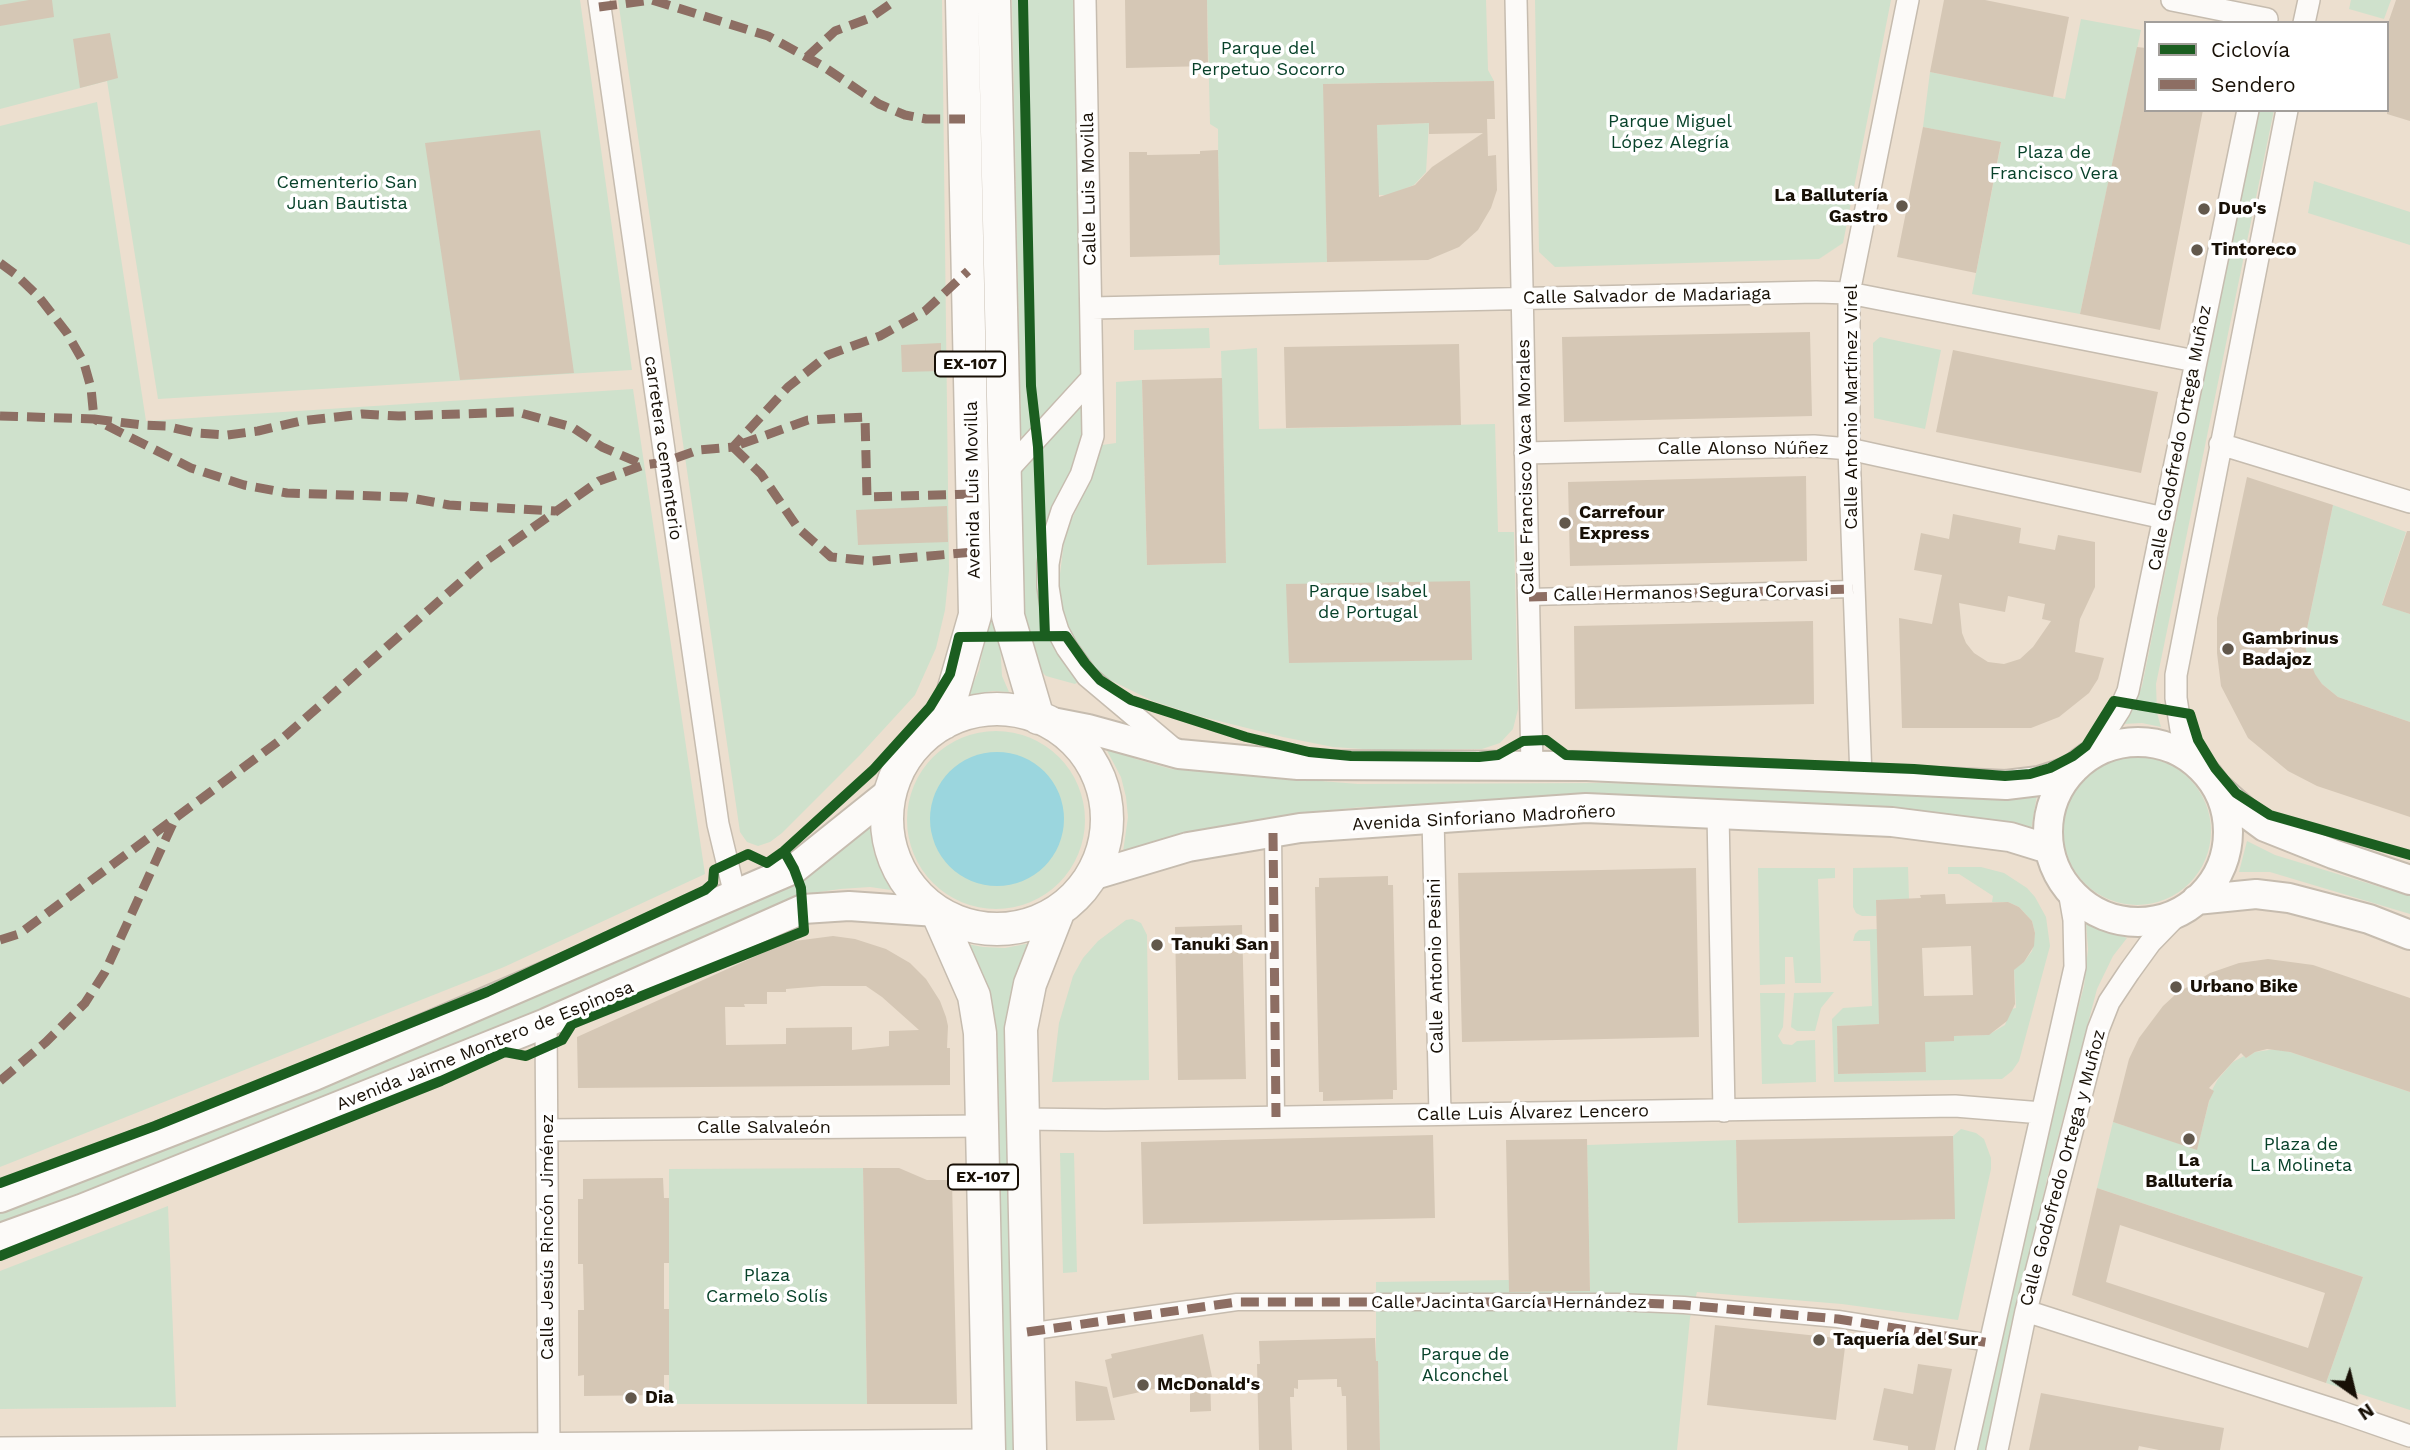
<!DOCTYPE html>
<html>
<head>
<meta charset="utf-8">
<style>
	body { margin:0 }
	#map { position:relative; width:2410px; height:1450px; overflow:hidden; background:#ecdfcf; font-family:"Work Sans",sans-serif }
	canvas { display:block }
	.legend { position:absolute; left:2144px; top:21px; width:245px; height:91px; box-sizing:border-box; background:#fff; border:2px solid #a39f9b; margin:0; padding:9px 12px; list-style:none; font-size:21px; color:#181006 }
	.legend li { display:flex; align-items:center; gap:14px; height:35px }
	.legend b { width:35px; border:2px solid #a39f9b }
	.north { position:absolute; left:2319px; top:1359px; width:70px; height:70px; -webkit-text-stroke:5px #fff; paint-order:stroke; rotate:146deg; font-size:19px; font-weight:700; line-height:28px; text-align:center; color:#181006 }
	.north::after { content:''; display:block; margin:auto; width:24px; height:32px; background:#181006; clip-path:polygon(50% 0,100% 100%,50% 72%,0 100%) }
</style>
</head>
<body>
<div id="map">
<canvas width="2410" height="1450"></canvas>
<ul class="legend">
<li><b style="height:9px;background:#1b5e20"></b>Ciclovía</li>
<li><b style="height:9px;background:#8d6e63"></b>Sendero</li>
</ul>
<div class="north">N</div>
</div>
<script>
const g = document.querySelector('canvas').getContext('2d');
g.lineJoin = 'round';
function fillPath(path, color) { g.fillStyle = color; g.fill(path, 'evenodd'); }
const shape = rows => new Path2D(rows.map(r => 'M' + r).join(''));
function trace(path, color, width, dash) { g.strokeStyle = color; g.lineWidth = width; g.lineCap = dash ? 'butt' : 'round'; g.setLineDash(dash || []); g.stroke(path); }
function write(font, color, halo, rows, align = 'center') {
  g.font = font + ' "Work Sans",sans-serif'; g.lineWidth = 7; g.setLineDash([]); g.textBaseline = 'middle'; g.strokeStyle = halo; g.fillStyle = color; for (const [text, x, y, turn = 0] of rows) {
    g.save(); g.translate(x, y); g.rotate((+turn || 0) * Math.PI / 180); g.textAlign = isNaN(turn) ? turn : align; if (halo) g.strokeText(text, 0, 0); g.fillText(text, 0, 0); g.restore();
  }
}
const green = shape([
	[0,0,580,0,632,370,158,399,107,81,0,109],
	[618,0,942,0,949,570,945,610,936,648,915,695,860,755,782,833,770,842,758,846,747,842,740,832],
	[971,0,986,0,999,626,1002,676,1009,692,993,691,968,695,979,670,983,648,984,626],
	[1012,0,1077,0,1083,374,1025,440,1021,435],
	[1207,0,1486,0,1488,70,1494,81,1324,84,1327,262,1219,265,1218,129,1210,124],
	[1535,0,1891,0,1843,243,1819,259,1555,267,1539,252],
	[2351,0,2391,0,2384,19,2349,9],
	[2081,19,2141,30,2080,314,1972,294,2001,143,1923,127,1930,72,2065,99],
	[97,102,146,421,633,389,705,874,504,967,0,1167,0,126],
	[2259,110,2274,110,2156,684,2157,713,2161,727,2142,723,2123,724,2132,711,2142,686],
	[1429,123,1426,172,1414,185,1389,195,1378,195,1377,125],
	[2314,181,2410,212,2410,245,2308,213],
	[1209,328,1210,348,1134,350,1134,330],
	[1880,337,1941,350,1925,429,1874,418,1873,343],
	[1257,348,1259,429,1495,424,1498,532,1514,532,1518,709,1513,729,1500,743,1482,749,1378,750,1333,747,1283,737,1199,716,1153,701,1102,676,1076,646,1066,626,1058,590,1065,534,1090,479,1102,445,1116,443,1116,382,1142,380,1147,565,1226,563,1221,351],
	[1078,408,1084,408,1085,434,1046,542,1078,677,1078,682,1075,684,1046,676,1034,664,1021,624,1016,474],
	[2333,505,2406,532,2382,604,2410,614,2410,722,2338,697,2322,684,2315,675,2306,653,2305,638],
	'907 820a89 89 0 1 1 178 0a89 89 0 1 1-178 0Z',
	[1104,745,1136,759,1171,769,1358,784,1603,783,1884,790,1987,800,2010,800,2037,795,2031,830,2007,822,1902,809,1604,800,1362,807,1312,812,1243,824,1123,852,1128,817,1126,797,1121,777],
	'2063 831a74 74 0 1 1 148 0a74 74 0 1 1-148 0Z',
	[870,821,874,853,882,873,891,890,870,887,840,889,813,893,789,901,373,1082,0,1229,0,1213,366,1067],
	[2247,841,2275,855,2410,896,2410,914,2270,872,2239,872],
	[1908,867,1909,899,1876,900,1876,916,1862,916,1856,913,1853,907,1853,868],
	[1948,867,1981,867,2004,873,2027,888,2035,897,2046,917,2050,946,2019,1061,2012,1071,2002,1079,1834,1082,1832,1019,1843,1008,1872,1006,1870,941,1853,941,1855,934,1859,930,1877,929,1889,1024,1837,1026,1839,1074,1925,1072,1924,1025,1954,1036,1988,1035,2005,1025,2011,1009,2016,1008,2014,969,2024,962,2032,951,2035,933,2032,921,2019,907,2008,902,1992,902,1993,896,1959,874,1948,874],
	[1758,868,1835,868,1835,878,1818,879,1821,983,1795,983,1793,957,1785,957,1785,984,1760,985],
	[1132,919,1141,923,1147,935,1149,1080,1052,1082,1059,1023,1073,976,1083,958,1098,941,1126,920],
	[2086,923,2127,938,2113,956,2097,989,2047,1179,2012,1335,1989,1450,1975,1450,2033,1175,2084,986,2088,949],
	[1036,942,1017,1450,1005,1450,962,943,983,947,1005,948],
	[1834,992,1821,1008,1815,1031,1797,1031,1791,1027,1794,993],
	[1760,993,1785,993,1783,1027,1778,1036,1783,1044,1792,1045,1797,1041,1815,1040,1816,1082,1762,1084],
	[2276,1049,2290,1052,2410,1092,2410,1410,2326,1383,2363,1277,2097,1188,2113,1122,2197,1149,2212,1090,2218,1079,2233,1062,2244,1056,2246,1058,2255,1052],
	[1961,1129,1976,1133,1984,1139,1991,1158,1991,1169,1958,1320,1842,1304,1697,1292,1690,1318,1677,1450,1380,1450,1378,1362,1376,1361,1376,1282,1509,1280,1510,1292,1590,1290,1587,1145,1736,1140,1739,1223,1954,1219,1953,1136],
	[1060,1153,1074,1153,1077,1272,1063,1273],
	[863,1168,867,1404,669,1404,669,1169],
	[168,1206,176,1407,0,1409,0,1271]
]);
const water = shape([
	'930 819a67 67 0 1 1 134 0a67 67 0 1 1-134 0Z'
]);
const building = shape([
	[29,0,52,0,54,17,0,26,0,5],
	[1125,0,1207,0,1208,66,1126,68],
	[1944,0,1985,0,2069,17,2053,97,1930,72],
	[2396,0,2410,0,2410,121,2387,114,2387,26],
	[110,33,118,78,80,88,73,39],
	[2137,47,2146,48,2146,110,2203,110,2160,330,2080,314],
	[1494,81,1495,119,1487,119,1488,156,1496,155,1497,190,1491,208,1478,230,1459,247,1428,260,1327,262,1323,84],
	[1429,123,1429,134,1483,133,1432,167,1415,185,1379,197,1377,125],
	[1923,127,2001,142,1976,273,1897,257],
	[540,130,574,373,460,380,425,143],
	[1218,150,1220,255,1130,257,1129,152,1147,152,1147,155,1200,154,1200,151],
	[1810,332,1812,416,1564,422,1562,337],
	[941,343,941,371,902,372,901,345],
	[1459,344,1461,425,1286,428,1284,347],
	[1953,350,2158,392,2141,473,1936,432],
	[1222,378,1226,563,1147,565,1142,380],
	[1806,476,1807,561,1570,566,1568,482],
	[2247,477,2333,505,2305,638,2306,650,2315,674,2322,684,2338,697,2410,722,2410,817,2317,786,2288,771,2248,738,2221,686,2217,653,2217,618],
	[947,506,948,542,858,545,856,510],
	[1953,514,2021,528,2019,543,2055,550,2058,535,2095,542,2095,587,2080,619,2075,652,2104,658,2098,679,2089,693,2059,717,2031,728,1902,728,1899,618,1932,624,1942,575,1914,570,1921,533,1949,539],
	[2008,596,2045,604,2042,619,2051,621,2033,647,2020,659,2004,664,1988,662,1974,653,1966,643,1962,633,1959,603,2005,612],
	[2407,531,2410,531,2410,614,2382,605],
	[1470,581,1472,660,1289,663,1286,584],
	[1813,621,1814,704,1575,709,1574,626],
	[1696,868,1699,1037,1462,1042,1458,873],
	[1388,876,1388,885,1393,885,1397,1090,1393,1090,1393,1099,1323,1101,1323,1092,1319,1092,1315,887,1319,887,1319,878],
	[1945,894,1946,904,2008,902,2019,907,2032,921,2035,933,2034,946,2024,962,2014,970,2015,1004,2007,1021,1989,1035,1954,1036,1954,1041,1925,1042,1926,1072,1838,1074,1837,1026,1879,1024,1876,900,1921,898,1920,895],
	[1971,946,1973,995,1924,996,1922,948],
	[1242,925,1246,1079,1178,1080,1175,927],
	[833,936,855,939,886,949,910,963,926,979,940,1001,946,1017,948,1026,947,1048,950,1048,950,1085,578,1088,577,1037,787,942],
	[822,986,866,986,882,997,919,1030,889,1031,889,1046,852,1050,852,1027,786,1028,786,1044,726,1045,725,1007,745,1007,744,1004,767,1004,767,992,786,992,786,989],
	[2268,959,2313,965,2410,998,2410,1092,2290,1052,2267,1049,2255,1052,2246,1058,2241,1053,2209,1088,2214,1091,2209,1101,2197,1150,2113,1122,2129,1059,2139,1038,2163,1006,2176,994,2210,973,2239,963],
	[1433,1135,1435,1218,1143,1224,1141,1142],
	[1953,1136,1955,1219,1738,1223,1736,1140],
	[1587,1139,1590,1291,1509,1292,1506,1140],
	[863,1168,899,1168,927,1180,952,1180,957,1404,867,1404],
	[663,1178,664,1198,669,1198,669,1263,664,1263,664,1309,669,1309,669,1375,664,1375,664,1395,584,1396,584,1375,578,1376,578,1310,584,1310,583,1264,578,1264,578,1199,583,1199,583,1179],
	[2097,1188,2363,1277,2326,1383,2072,1295],
	[2120,1225,2325,1293,2308,1348,2106,1282],
	[1715,1325,1846,1339,1836,1420,1707,1405],
	[1203,1334,1212,1377,1210,1377,1211,1411,1190,1412,1190,1381,1113,1398,1105,1360,1112,1358,1111,1354],
	[1375,1338,1376,1361,1378,1361,1380,1450,1347,1450,1346,1396,1342,1396,1341,1387,1337,1387,1337,1379,1298,1380,1298,1389,1294,1388,1294,1397,1290,1397,1292,1450,1259,1450,1257,1364,1260,1364,1259,1341],
	[1918,1364,1952,1369,1935,1450,1908,1450,1908,1446,1873,1440,1884,1388,1913,1394],
	[1075,1381,1107,1387,1115,1420,1076,1421],
	[2041,1393,2224,1428,2220,1450,2159,1450,2139,1446,2138,1450,2029,1450]
]);
const pedestrian = shape([
	[1529,597,1853,589],
	[1273,833,1276,1117],
	[1027,1332,1237,1302,1617,1302,1684,1305,1838,1319,1990,1343]
]);
const minor = shape([
	[599,0,718,824,735,895],
	[1085,0,1093,436,1081,475,1062,511,1052,542,1048,564,1048,587,1052,612,1058,631,1067,648,1087,676,1175,750],
	[1516,0,1532,766],
	[2172,0,2267,19],
	[2304,23,2309,0],
	[1092,308,1816,292,1849,293,2195,361],
	[2220,444,2410,502],
	[1525,453,1814,446,1849,449,2164,518],
	[1005,473,1091,379],
	[2090,756,2120,709,2128,691,2248,110],
	[2196,764,2181,730,2176,698,2176,675,2287,110],
	[1861,778,1849,449,1849,293,1908,0],
	[1718,814,1724,1111],
	[1433,818,1440,1114],
	[546,1023,549,1450],
	[1023,1119,1105,1120,1955,1106,2042,1113],
	[547,1130,982,1126],
	[2026,1311,2341,1412,2410,1436],
	[0,1448,989,1440],
	[1966,1450,2075,967,2074,920,2069,891],
	[1997,1450,2026,1311,2098,1030,2109,1002,2129,972,2150,943,2182,910]
]);
const secondary = shape([
	[1047,721,1088,729,1179,754,1298,765,1587,766,2006,785,2039,781,2073,770],
	'2048 832a90 90 0 1 1 180 0a90 90 0 1 1-180 0Z',
	[2219,789,2246,813,2265,827,2333,854,2410,880],
	[1091,876,1188,847,1300,828,1586,808,1892,822,2010,837,2049,849],
	[2196,900,2256,894,2289,898,2369,919,2410,935],
	[0,1198,314,1076,794,869,890,792],
	[0,1238,81,1209,546,1023,803,909,849,906,937,912]
]);
const primary = shape([
	[994,0,1008,616,1038,718],
	'887 819a110 110 0 1 1 220 0a110 110 0 1 1-220 0Z',
	[944,723,975,615,962,0],
	[937,912,974,996,980,1033,989,1450],
	[1030,1450,1021,1029,1030,984,1059,910]
]);
const quiet = shape([
	[599,7,652,0,768,36,821,65,879,104,905,115,926,119,965,119],
	[807,57,835,31,870,18,896,0],
	[0,263,15,274,39,297,67,333,84,363,91,388,94,419,142,425,166,426,195,433,227,435,258,431,301,421,362,414,399,416,517,412,572,427,602,447,644,465],
	[0,416,94,419,191,468,244,485,287,493,406,497,449,505,556,511],
	[973,494,867,497,865,417,808,420,733,447,761,474,798,528,831,557,872,561,974,552],
	[1529,597,1853,589],
	[1273,833,1276,1117],
	[0,940,19,934,283,738,480,565,599,481,644,465,665,462,698,450,733,447,788,387,828,355,880,336,925,311,968,271],
	[0,1081,46,1042,85,1003,105,972,174,821],
	[1027,1332,1237,1302,1617,1302,1684,1305,1838,1319,1990,1343]
]);
const cycleway = shape([
	[1023,0,1031,386,1038,447,1045,636],
	[0,1183,155,1126,487,992,705,890,713,883,714,870,748,854,767,863,784,851,873,770,930,707,950,674,959,637,1066,636,1085,663,1100,680,1131,700,1246,737,1309,752,1351,756,1479,757,1498,755,1523,741,1546,740,1566,755,1914,769,2005,776,2030,774,2050,768,2073,756,2086,746,2114,701,2190,714,2198,740,2215,768,2236,793,2270,815,2410,855],
	[0,1256,441,1081,505,1052,526,1056,562,1040,572,1024,804,931,801,888,794,869,784,851]
]);
const markers = [
	[1902,206,7,"#62584c"],
	[2204,209,7,"#62584c"],
	[2197,250,7,"#62584c"],
	[1565,523,7,"#62584c"],
	[2228,649,7,"#62584c"],
	[1157,945,7,"#62584c"],
	[2176,987,7,"#62584c"],
	[2189,1139,7,"#62584c"],
	[1819,1340,7,"#62584c"],
	[1143,1385,7,"#62584c"],
	[631,1398,7,"#62584c"]
];
const shields = [
	[970,364,70],
	[983,1177,70]
];
const shieldNames = [
	["EX-107",970,364],
	["EX-107",983,1177]
];
const parkNames = [
	["Parque del",1268,49],
	["Perpetuo Socorro",1268,70],
	["Parque Miguel",1670,122],
	["López Alegría",1670,143],
	["Plaza de",2054,153],
	["Francisco Vera",2054,174],
	["Cementerio San",347,183],
	["Juan Bautista",347,204],
	["Parque Isabel",1368,592],
	["de Portugal",1368,613],
	["Plaza de",2301,1145],
	["La Molineta",2301,1166],
	["Plaza",767,1276],
	["Carmelo Solís",767,1297],
	["Parque de",1465,1355],
	["Alconchel",1465,1376]
];
const streetNames = [
	["Calle Luis Movilla",1089,189,-91],
	["Calle Salvador de Madariaga",1647,296,-1],
	["Calle Antonio Martínez Virel",1852,407,-90],
	["Calle Godofredo Ortega Muñoz",2180,438,-79],
	["carretera cementerio",663,448,82],
	["Calle Alonso Núñez",1743,449],
	["Calle Francisco Vaca Morales",1526,467,-91],
	["Avenida Luis Movilla",973,490,-91],
	["Calle Hermanos Segura Corvasi",1691,593,-1],
	["Avenida Sinforiano Madroñero",1484,818,-3],
	["Calle Antonio Pesini",1436,966,-91],
	["Avenida Jaime Montero de Espinosa",485,1046,-22],
	["Calle Luis Álvarez Lencero",1533,1113,-1],
	["Calle Salvaleón",764,1128],
	["Calle Godofredo Ortega y Muñoz",2063,1168,-75],
	["Calle Jesús Rincón Jiménez",548,1237,-90],
	["Calle Jacinta García Hernández",1509,1303]
];
const poiNames = [
	["La Ballutería",1888,196,"right"],
	["Gastro",1888,217,"right"],
	["Duo's",2218,209],
	["Tintoreco",2211,250],
	["Carrefour",1579,513],
	["Express",1579,534],
	["Gambrinus",2242,639],
	["Badajoz",2242,660],
	["Tanuki San",1171,945],
	["Urbano Bike",2190,987],
	["La",2189,1161,"center"],
	["Ballutería",2189,1182,"center"],
	["Taquería del Sur",1833,1340],
	["McDonald's",1157,1385],
	["Dia",645,1398]
];
fillPath(green, '#cfe1cc');
fillPath(water, '#9bd6de');
fillPath(building, '#d5c7b5');
trace(pedestrian, '#c6bcaf', 19);
trace(minor, '#c6bcaf', 24);
trace(secondary, '#c6bcaf', 32);
trace(primary, '#c6bcaf', 35);
trace(pedestrian, '#fcfaf8', 16);
trace(minor, '#fcfaf8', 21);
trace(secondary, '#fcfaf8', 28);
trace(primary, '#fcfaf8', 32);
trace(quiet, '#8d6e63', 9, [18, 9]);
trace(cycleway, '#1b5e20', 10);
for (const [x, y, r, color] of markers) { const dot = new Path2D(); dot.arc(x, y, r, 0, 2 * Math.PI); g.fillStyle = color; g.fill(dot); trace(dot, '#fff', 2.5); }
for (const [x, y, w] of shields) { const box = new Path2D(); box.roundRect(x - w / 2, y - 12.5, w, 25, 5); g.fillStyle = '#fff'; g.fill(box); trace(box, '#181006', 2); }
write('bold 16px', '#181006', null, shieldNames);
write('18px', '#08422a', '#fff', parkNames);
write('18px', '#181006', '#fff', streetNames);
write('bold 18px', '#181006', '#fff', poiNames, 'left');
</script>
</body>
</html>
